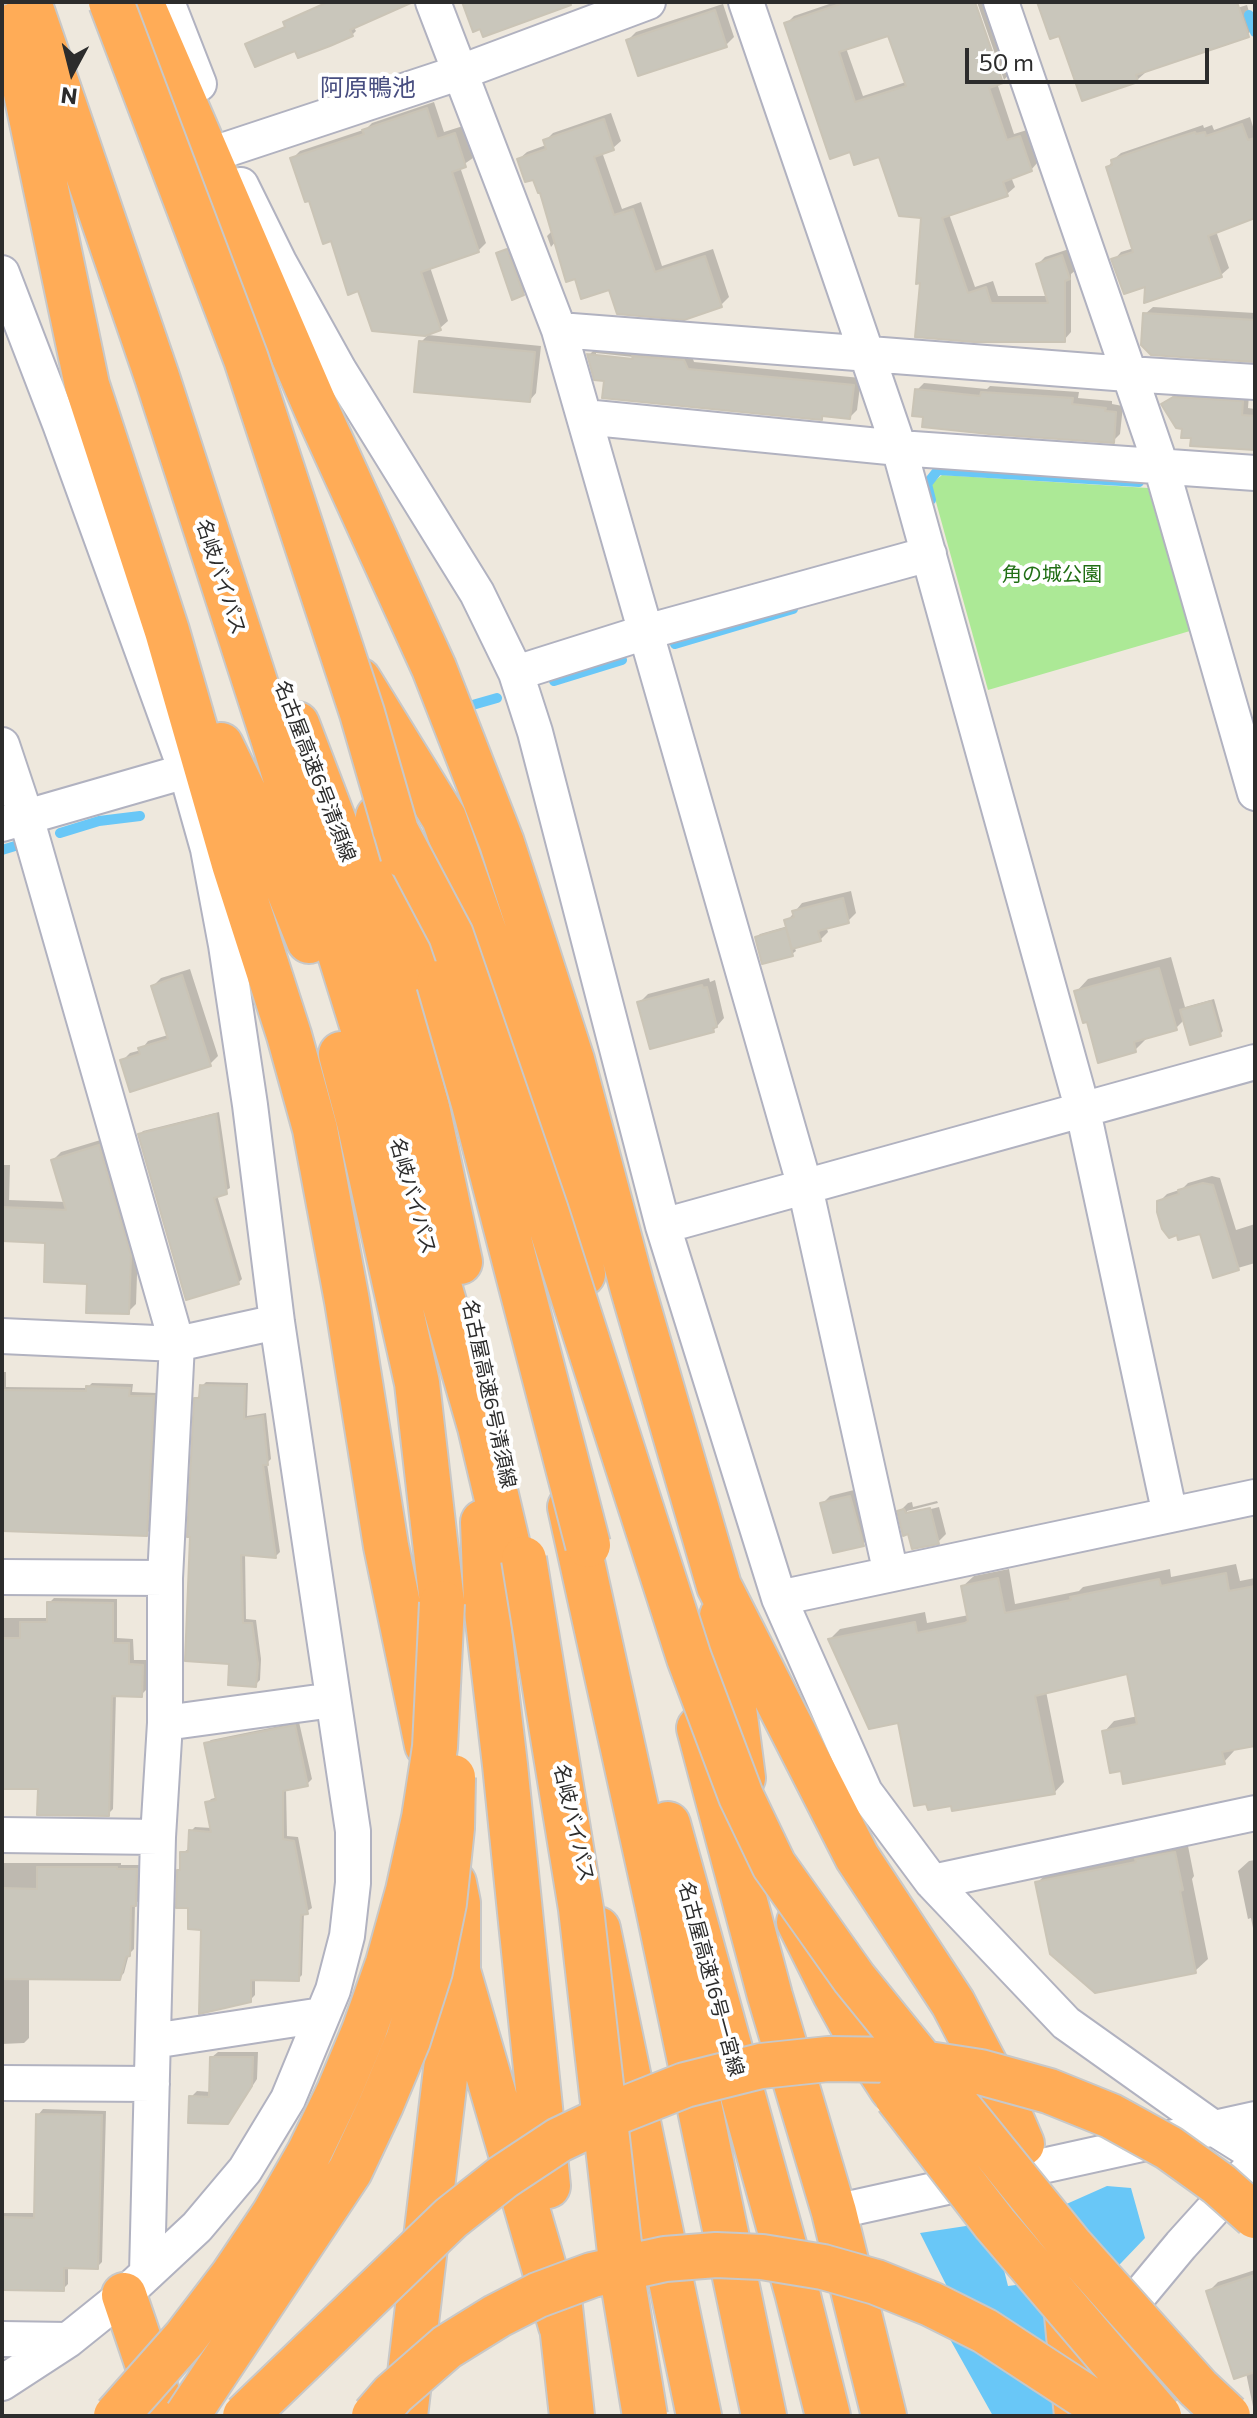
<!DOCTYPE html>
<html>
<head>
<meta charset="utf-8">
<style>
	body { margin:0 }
	#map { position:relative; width:1257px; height:2418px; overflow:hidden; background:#eee8dd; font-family:Commissioner,sans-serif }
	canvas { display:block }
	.frame { position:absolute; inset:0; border:4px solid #2c2c2c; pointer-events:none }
	.north { position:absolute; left:32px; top:32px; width:80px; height:80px; -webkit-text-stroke:6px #fff; paint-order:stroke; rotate:187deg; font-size:22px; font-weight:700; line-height:32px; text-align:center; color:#2c2c2c }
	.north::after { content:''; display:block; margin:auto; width:28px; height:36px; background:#2c2c2c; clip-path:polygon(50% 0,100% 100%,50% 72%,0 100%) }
	.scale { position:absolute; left:965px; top:48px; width:244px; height:36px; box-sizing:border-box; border:4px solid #2c2c2c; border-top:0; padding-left:10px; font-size:24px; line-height:28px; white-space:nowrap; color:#2c2c2c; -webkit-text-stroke:6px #fff; paint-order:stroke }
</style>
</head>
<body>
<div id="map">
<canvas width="1257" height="2418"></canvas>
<div class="frame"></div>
<div class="north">N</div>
<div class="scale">50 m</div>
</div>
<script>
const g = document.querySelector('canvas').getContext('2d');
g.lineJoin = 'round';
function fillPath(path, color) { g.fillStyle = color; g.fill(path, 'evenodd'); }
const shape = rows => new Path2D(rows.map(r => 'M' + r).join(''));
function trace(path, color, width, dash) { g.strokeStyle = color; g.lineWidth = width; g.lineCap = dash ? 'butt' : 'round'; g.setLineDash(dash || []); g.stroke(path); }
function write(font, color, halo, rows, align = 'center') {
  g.font = font + ' Commissioner,"Noto Sans JP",sans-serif'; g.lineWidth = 8; g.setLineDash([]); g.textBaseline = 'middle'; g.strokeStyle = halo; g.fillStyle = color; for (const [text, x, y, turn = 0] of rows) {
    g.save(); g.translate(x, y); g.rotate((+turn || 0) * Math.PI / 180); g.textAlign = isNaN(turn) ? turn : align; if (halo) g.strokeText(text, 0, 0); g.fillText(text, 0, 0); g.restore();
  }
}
const green = shape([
	[942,475,1148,488,1190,631,988,690,931,484]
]);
const water = shape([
	[1107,2186,1131,2188,1145,2238,1100,2285,1102,2313,1086,2325,1062,2206],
	[992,2222,1008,2286,1046,2281,1056,2416,993,2416,946,2332,975,2342,920,2233]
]);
const shadow = shape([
	[328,2,408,2,353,26,356,31,352,35,247,45,287,26,285,23,289,19],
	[835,2,973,2,1000,80,1003,80,997,83,1014,134,1027,130,1038,162,1031,170,1011,177,1015,187,1007,194,949,214,975,287,993,281,998,296,1048,296,1038,264,1045,257,1069,249,1076,270,1071,274,1071,332,1064,340,923,280,923,216,787,23,794,16],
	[890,33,906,82,863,96,846,48],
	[977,2,984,2,1009,74,1004,80],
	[1039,2,1235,2,1237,8,1247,5,1254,28,1246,36,1146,72,1137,80,1060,33],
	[723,4,734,37,726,45,628,40,636,32],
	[434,102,444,132,463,126,473,158,460,167,486,243,478,251,430,267,448,321,440,328,359,289,310,198,292,159,300,151,366,129,372,123],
	[611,113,621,141,613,148,602,152,622,209,641,202,662,266,713,249,729,297,721,305,610,288,576,276,556,241,551,247,547,236,553,230,542,191,534,177,519,159,527,152,546,145,545,141,553,133],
	[1250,117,1255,133,1255,216,1216,231,1229,268,1221,275,1148,284,1114,260,1121,252,1134,248,1108,167,1113,160,1121,153,1203,125,1204,128,1212,125,1214,130],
	[510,247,527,290,523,294,499,253],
	[1153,307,1255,313,1255,360,1145,314],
	[428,335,541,346,536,393,530,400,421,342],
	[596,348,691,353,694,362,861,378,857,410,850,417,825,414,821,418,606,379,589,355],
	[596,353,643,358,643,362,596,357],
	[924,383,987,389,990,386,1079,392,1078,398,1112,401,1112,404,1123,406,1120,434,1113,441,925,416,917,390],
	[1182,390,1249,395,1248,408,1255,409,1255,449,1193,436,1164,404],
	[851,891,856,913,848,921,826,926,828,932,820,940,794,946,796,951,792,954,757,937,760,934,788,926,787,921,802,903],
	[1171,957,1185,1007,1214,999,1223,1031,1220,1034,1185,1019,1176,1028,1147,1038,1135,1050,1088,1020,1076,992,1088,979],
	[190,969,218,1056,210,1064,122,1061,130,1053,141,1050,148,1041,168,1035,153,986,161,978],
	[709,978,710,982,715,980,724,1018,713,1031,640,1002,648,994],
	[219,1112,230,1188,217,1195,242,1279,238,1283,140,1134,143,1131],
	[107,1138,138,1246,136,1304,128,1312,89,1282,47,1241,2,1239,2,1165,10,1165,9,1200,66,1202,53,1160,61,1152],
	[1212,1176,1220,1178,1236,1230,1255,1224,1255,1263,1214,1275,1202,1231,1159,1202,1167,1194,1182,1189,1188,1183],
	[2,1372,6,1372,6,1387,87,1388,92,1383,133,1384,132,1392,157,1393,150,1530,146,1534,2,1529],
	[206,1382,248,1383,247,1416,266,1413,271,1459,267,1463,280,1552,276,1556,245,1553,246,1619,256,1620,261,1659,260,1680,255,1685,231,1662,196,1399,201,1393,202,1386],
	[858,1489,871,1536,863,1544,822,1504,830,1496],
	[937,1501,938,1503,907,1511,907,1515,939,1507,946,1534,938,1542,900,1511,908,1503,912,1502,913,1507],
	[1236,1564,1240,1581,1255,1578,1255,1744,1234,1748,1234,1751,1224,1762,1104,1732,1114,1721,1138,1716,1129,1672,1046,1691,1064,1782,1054,1793,899,1721,830,1639,840,1629,925,1612,927,1623,969,1615,963,1586,974,1576,1009,1569,1015,1604,1079,1591,1083,1587,1170,1569,1171,1577],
	[54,1598,117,1599,117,1638,133,1639,134,1660,148,1660,147,1689,141,1695,116,1694,113,1809,108,1814,40,1787,2,1787,2,1618,49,1618,49,1603],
	[299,1722,312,1779,307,1784,286,1788,287,1836,298,1837,312,1908,304,1913,302,1975,298,1979,255,1978,255,1995,250,2000,190,1906,179,1871,182,1868,182,1853,190,1848,191,1831,195,1827,212,1828,207,1803,211,1799,218,1797,206,1744,211,1740],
	[1187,1841,1194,1876,1192,1879,1208,1959,1195,1971,1037,1883,1050,1870],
	[1255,1860,1255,1938,1251,1918,1248,1919,1238,1871,1249,1861],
	[2,1863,121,1863,121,1865,141,1865,141,1899,135,1904,134,1949,129,1954,124,1973,119,1978,29,1977,29,2038,24,2043,2,2044],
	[218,2052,258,2052,257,2079,233,2116,191,2097,197,2091,211,2092,212,2057],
	[43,2109,106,2111,102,2262,97,2267,68,2266,68,2284,63,2289,2,2288,2,2213,36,2213,38,2115],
	[1255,2270,1255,2416,1246,2373,1208,2292,1218,2282]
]);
const stream = shape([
	[1249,15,1255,32],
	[931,500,927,484,938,470,1139,482],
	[675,644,793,609],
	[554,681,622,660],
	[469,706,497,698],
	[60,833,99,821,140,816],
	[2,850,15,846]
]);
const building = shape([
	[328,2,413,2,350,30,353,36,330,46,298,58,295,51,255,67,245,44,285,27,283,22,328,2],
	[462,2,570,2,571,5,483,37,480,29,473,32,462,2],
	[846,2,975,2,1003,83,989,88,1007,140,1020,136,1032,171,1003,182,1008,196,942,218,968,293,986,287,991,303,1048,303,1036,264,1062,255,1070,279,1065,281,1065,342,974,342,915,337,920,283,916,284,921,218,899,216,879,157,854,165,850,152,830,159,784,23,846,2],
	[888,36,906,86,855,102,839,52,888,36],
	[1037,2,1237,2,1249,37,1136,75,1138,82,1082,101,1059,36,1050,39,1037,2],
	[715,10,727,47,638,76,626,40,715,10],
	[427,108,437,139,455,133,466,167,452,172,479,252,421,272,441,330,425,336,372,331,358,291,348,295,331,241,323,244,309,201,305,202,290,158,364,134,362,130,427,108],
	[604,119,614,150,594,157,614,215,633,209,655,272,705,256,722,307,684,320,617,314,609,290,581,299,575,279,566,282,540,193,538,193,533,180,525,182,517,159,546,149,543,140,604,119],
	[1242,124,1248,140,1255,138,1255,218,1208,236,1222,277,1144,303,1145,287,1124,294,1111,259,1133,252,1106,167,1112,165,1111,160,1159,143,1195,132,1196,134,1205,132,1206,136,1242,124],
	[507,249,524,295,512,300,496,253,507,249],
	[1143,313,1255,320,1255,362,1151,355,1141,345,1143,313],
	[419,341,535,352,530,402,414,392,419,341],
	[587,354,633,359,632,356,684,360,688,369,854,385,850,419,822,416,822,420,602,398,604,381,594,380,587,354],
	[915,389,980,396,981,392,1073,398,1072,404,1106,408,1105,411,1116,412,1114,443,989,434,922,427,923,417,912,416,915,389],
	[1173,397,1243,401,1242,415,1255,416,1255,450,1190,446,1191,438,1181,438,1182,429,1176,428,1161,404,1173,397],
	[843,898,849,923,818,931,821,941,792,949,784,920,794,917,792,911,843,898],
	[786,928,793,956,762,964,755,937,786,928],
	[1159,968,1177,1030,1134,1042,1136,1052,1098,1063,1087,1022,1083,1023,1074,991,1159,968],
	[182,975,211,1066,130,1092,120,1060,140,1054,138,1048,168,1039,151,986,182,975],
	[702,985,703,988,707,987,717,1027,713,1028,714,1032,650,1049,637,1002,702,985],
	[1211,1001,1221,1036,1190,1045,1180,1010,1211,1001],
	[216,1114,227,1194,214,1198,239,1284,186,1300,138,1134,216,1114],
	[99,1145,131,1255,129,1314,86,1313,87,1284,44,1282,45,1243,2,1241,2,1207,66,1210,51,1160,99,1145],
	[1203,1183,1213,1185,1239,1270,1213,1278,1200,1234,1178,1240,1177,1235,1169,1238,1162,1229,1157,1212,1157,1201,1179,1194,1178,1190,1203,1183],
	[200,1385,245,1386,244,1419,263,1416,268,1465,263,1465,276,1558,241,1555,243,1623,252,1623,258,1664,256,1687,228,1685,229,1664,185,1661,190,1537,187,1537,194,1398,199,1398,200,1385],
	[86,1386,130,1388,129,1396,154,1396,147,1536,2,1531,2,1390,86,1391,86,1386],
	[850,1496,864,1546,833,1553,820,1503,850,1496],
	[930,1508,939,1544,912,1549,908,1534,903,1536,897,1511,904,1509,906,1513,930,1508],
	[1226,1573,1229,1591,1255,1586,1255,1746,1222,1752,1225,1764,1123,1784,1121,1771,1110,1773,1102,1731,1137,1724,1127,1674,1035,1696,1055,1794,952,1811,951,1806,928,1810,926,1804,914,1806,898,1723,869,1729,828,1639,915,1622,917,1633,965,1623,968,1621,961,1586,998,1578,1005,1613,1071,1600,1070,1597,1159,1579,1161,1586,1226,1573],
	[47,1602,113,1603,113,1643,129,1643,129,1664,143,1665,142,1697,112,1696,109,1816,37,1815,38,1789,2,1789,2,1638,20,1638,20,1622,47,1622,47,1602],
	[295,1725,308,1786,283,1791,283,1839,294,1841,308,1914,301,1915,299,1981,251,1980,251,2002,199,2014,201,1930,188,1929,188,1908,176,1908,177,1870,180,1870,180,1852,188,1852,189,1830,211,1832,205,1802,216,1800,204,1743,295,1725],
	[1175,1852,1183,1890,1180,1891,1196,1973,1095,1993,1050,1954,1035,1882,1136,1862,1135,1859,1175,1852],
	[37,1867,117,1867,117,1869,137,1869,136,1906,131,1906,130,1956,126,1957,120,1980,2,1979,2,1888,37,1889,37,1867],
	[210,2057,253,2057,252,2086,228,2124,188,2123,189,2096,209,2097,210,2057],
	[36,2114,102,2115,98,2269,64,2268,64,2291,2,2290,2,2217,34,2218,36,2114],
	[1255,2275,1255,2372,1234,2379,1206,2291,1255,2275]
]);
const minor = shape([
	[167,2,199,84],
	[433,2,559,330,584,417,805,1187,891,1574],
	[746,2,899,448,1083,1111,1170,1515],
	[1001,2,1161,466,1255,793],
	[225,150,461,72,648,2],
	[241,185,279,262,339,370,477,593,516,673,535,732,663,1226,779,1598,865,1792,932,1882,1066,2023,1215,2129,1255,2154],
	[2,273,60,424,186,771,208,849,226,945,250,1105,277,1322,353,1831,353,1883,347,1936,333,1990,288,2099,245,2170,197,2227,124,2295,68,2340,2,2383],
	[559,330,1128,374,1255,382],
	[584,417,899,448,1255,473],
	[516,673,646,632,929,554],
	[2,745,26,817,177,1344,165,1578,165,1723,158,1837,147,2273],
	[2,824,186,771],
	[663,1226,1255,1062],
	[2,1336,177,1344,277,1322],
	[2,1577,165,1578],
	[779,1598,1255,1497],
	[165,1723,333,1700],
	[2,1835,158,1837],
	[932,1882,1255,1813],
	[153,2041,322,2015],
	[2,2083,152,2084],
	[834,2212,1255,2119],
	[1117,2329,1132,2304,1181,2245,1255,2163],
	[2,2339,68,2340]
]);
const highway = shape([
	[29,2,157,377,273,738,392,1122,480,1427,521,1601],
	[141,2,319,415,434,668,502,843,572,1060,632,1286,719,1586,857,1857,953,2003,1001,2095,1022,2144],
	[12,26,87,385,167,631,234,864,289,1035,315,1129,347,1301,386,1546,427,1745],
	[359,680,444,818,510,1004,559,1164,583,1274],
	[297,724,384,953,427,1107,460,1262],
	[221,745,275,856,309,941],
	[378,817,437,1028],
	[341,1054,359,1122,417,1383,442,1603],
	[570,1507,657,1903,764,2416],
	[483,1522,486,1604,505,1765,548,2186],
	[722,1616,743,1778],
	[699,1728,770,1996,834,2212,884,2416],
	[668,1824,797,2292,828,2416],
	[454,1883,458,1903,458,1971,561,2326],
	[799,1922,835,1994,862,2043,892,2089],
	[598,1929,699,2416],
	[1064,2285,1077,2416],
	[124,2295,165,2416],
	[559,2298,572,2416],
	[405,2416,456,1985]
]);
const highwayBridge = shape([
	[111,2,246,359,362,713,403,855],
	[395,829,451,935,546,1211,689,1658,741,1796,774,1865,854,1978,1072,2247,1198,2388,1228,2416],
	[439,983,474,1104,588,1545],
	[524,1559,581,1909,624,2288,645,2416],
	[897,2097,995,2224,1159,2416],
	[116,2416,185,2338,233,2275,274,2214,309,2153,339,2091,364,2031,388,1963,408,1891,424,1818,435,1747,442,1603],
	[187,2416,350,2171,381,2105,408,2040,430,1971,444,1903,452,1828,453,1777],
	[245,2416,451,2218,503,2177,559,2140,622,2110,685,2085,761,2066,828,2059,902,2060,980,2072,1049,2091,1111,2116,1169,2148,1219,2184,1255,2216],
	[374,2416,393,2394,447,2347,497,2316,538,2295,592,2275,665,2259,716,2255,762,2257,823,2267,876,2282,931,2304,985,2331,1115,2416]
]);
const parkNames = [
	["角の城公園",1052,574]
];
const streetNames = [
	["名岐バイパス",221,577,72],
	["名古屋高速6号清須線",315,771,69],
	["名岐バイパス",413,1196,74],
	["名古屋高速6号清須線",489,1394,78],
	["名岐バイパス",574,1823,77],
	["名古屋高速16号一宮線",711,1979,75]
];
const quarterNames = [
	["阿原鴨池",368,88]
];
fillPath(green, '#ace996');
fillPath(water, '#69c7f7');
fillPath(shadow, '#0003');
trace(stream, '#69c7f7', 10);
fillPath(building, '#c9c6bb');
trace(building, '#cac4b6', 2);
trace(minor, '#b1b2c0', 38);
trace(highway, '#c8c8c8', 48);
trace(minor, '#fff', 34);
trace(highway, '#ffac57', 44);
trace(highwayBridge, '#c8c8c8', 48, []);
trace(highwayBridge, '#ffac57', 44);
write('20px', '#216f15', '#fff', parkNames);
write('20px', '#2c2c2c', '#fff', streetNames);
write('24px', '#484e80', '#fff', quarterNames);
</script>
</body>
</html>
